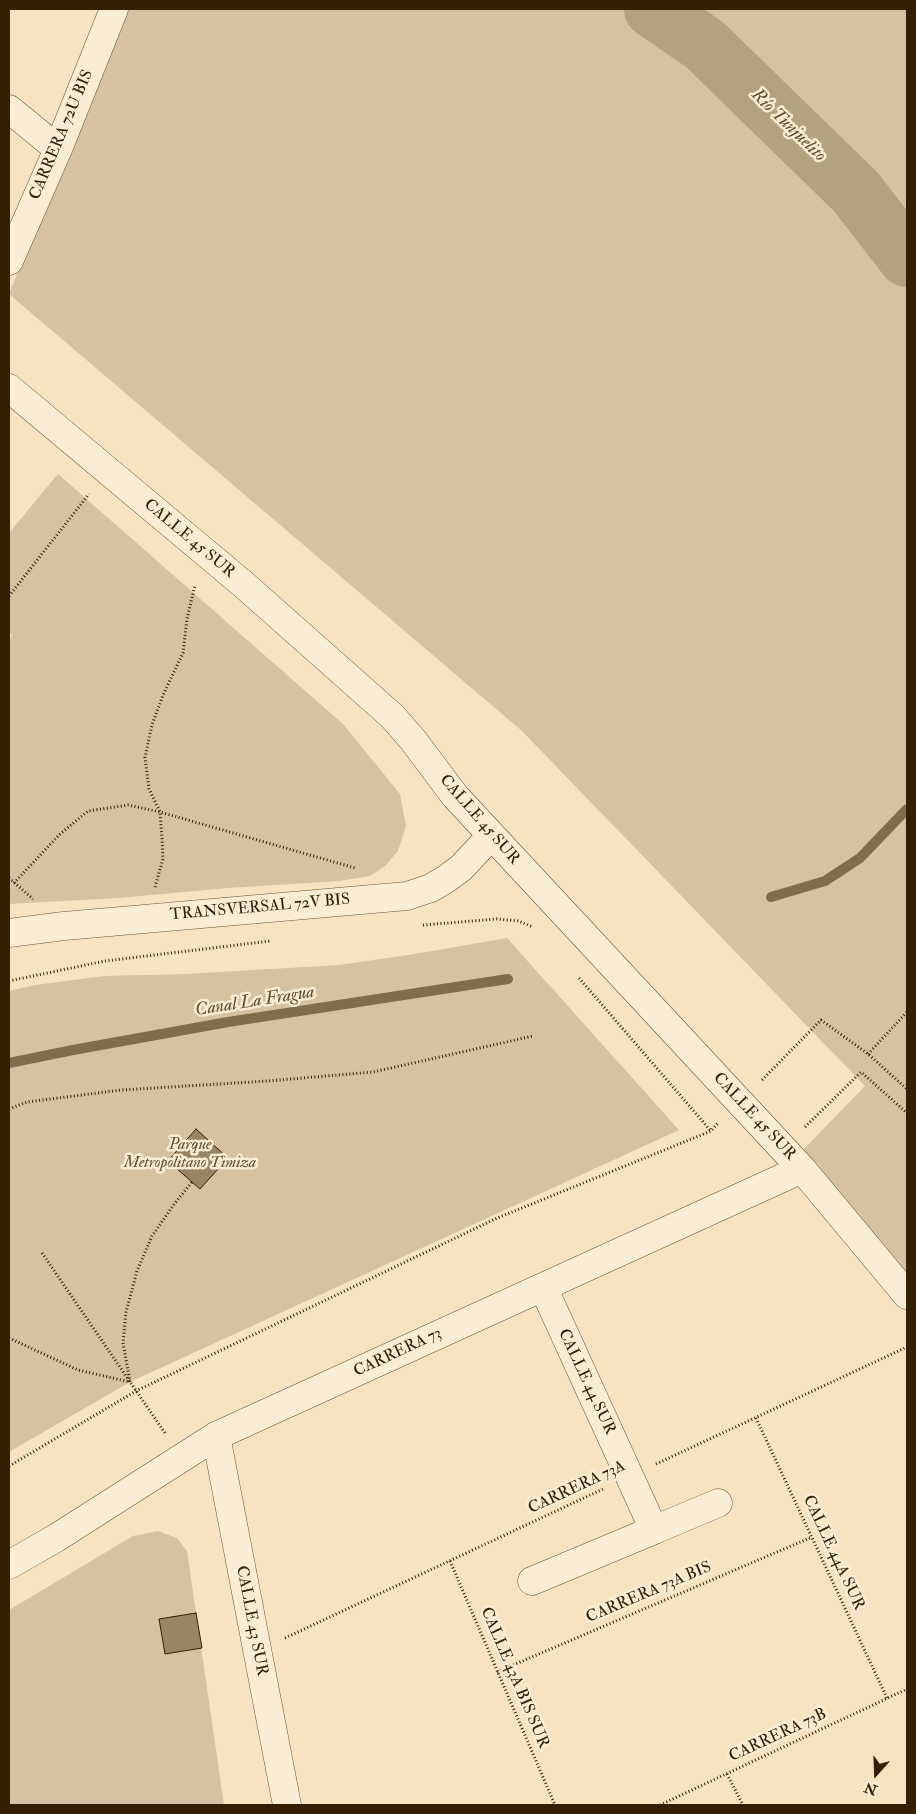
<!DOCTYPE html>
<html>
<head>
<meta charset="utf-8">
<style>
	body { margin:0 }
	#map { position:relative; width:916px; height:1814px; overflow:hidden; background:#f7e3c0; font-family:"IM FELL Double Pica",serif }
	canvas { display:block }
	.frame { position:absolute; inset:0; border:10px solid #332003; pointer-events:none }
	.north { position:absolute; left:851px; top:1749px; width:50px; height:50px; -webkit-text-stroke:4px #faedd6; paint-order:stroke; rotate:200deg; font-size:14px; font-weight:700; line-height:20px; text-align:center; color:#332003 }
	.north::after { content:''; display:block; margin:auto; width:18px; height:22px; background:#332003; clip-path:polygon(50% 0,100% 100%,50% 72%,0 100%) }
</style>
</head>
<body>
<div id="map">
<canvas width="916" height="1814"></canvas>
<div class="frame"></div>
<div class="north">N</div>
</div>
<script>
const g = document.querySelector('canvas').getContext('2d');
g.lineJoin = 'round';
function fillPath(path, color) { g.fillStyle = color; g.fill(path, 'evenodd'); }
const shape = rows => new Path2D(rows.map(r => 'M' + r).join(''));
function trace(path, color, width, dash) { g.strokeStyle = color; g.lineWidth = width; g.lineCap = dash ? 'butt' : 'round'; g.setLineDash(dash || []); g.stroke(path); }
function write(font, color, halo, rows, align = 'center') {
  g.font = font + ' "IM FELL Double Pica",serif'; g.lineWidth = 5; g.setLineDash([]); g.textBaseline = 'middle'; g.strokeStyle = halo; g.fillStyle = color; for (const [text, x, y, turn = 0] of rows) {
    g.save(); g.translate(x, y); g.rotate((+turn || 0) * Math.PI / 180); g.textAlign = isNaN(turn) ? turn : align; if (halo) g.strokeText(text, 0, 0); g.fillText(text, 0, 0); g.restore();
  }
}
const green = shape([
	[124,9,907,9,907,1276,802,1151,865,1086,522,731,9,294],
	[58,474,343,724,400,794,406,826,398,851,385,866,370,876,339,881,228,888,119,898,9,904,9,640,12,635,9,632,9,533],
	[507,938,679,1130,130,1382,9,1452,9,991,35,985,104,976,186,974,339,965,415,954],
	[158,1531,177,1538,187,1551,224,1805,9,1805,9,1610,133,1536]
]);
const stream = shape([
	[771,897,825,881,860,858,907,809],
	[9,1063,73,1050,228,1022,508,979]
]);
const river = shape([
	[653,9,705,45,856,192,907,258]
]);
const building = shape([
	[196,1129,228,1158,200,1189,168,1161,196,1129],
	[196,1613,202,1648,165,1654,159,1619,196,1613]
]);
const path = shape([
	[9,596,89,494],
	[9,878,33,899],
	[14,883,59,835,88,811,128,805,160,812,355,868],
	[155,887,163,859,162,839,160,812,149,789,145,757,152,725,163,695,183,653,187,619,195,585],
	[423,925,497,919,518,921,533,927],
	[579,978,711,1131],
	[9,981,105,961,270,941],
	[868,1054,907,1012],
	[762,1080,821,1020,868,1054,907,1089],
	[9,1109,27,1102,121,1090,268,1081,373,1072,533,1036],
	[805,1127,861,1072,907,1113],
	[42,1253,165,1433],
	[9,1338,78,1370,130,1382,123,1343,126,1312,137,1271,152,1236,175,1203,192,1182],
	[756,1418,887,1698],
	[656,1464,907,1347],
	[9,1466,136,1391,495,1219,711,1131,718,1123],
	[450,1561,555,1805],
	[285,1638,603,1489],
	[497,1672,812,1537],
	[727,1774,743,1805],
	[660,1805,907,1689]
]);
const minor = shape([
	[9,109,58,149],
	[9,261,58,149,114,9],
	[9,388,243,584,392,716,413,740,455,796,802,1169,907,1295],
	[9,933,64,926,407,896,431,888,446,879,461,868,491,836],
	[216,1436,287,1805],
	[654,1530,718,1503],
	[9,1565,56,1538,216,1436,802,1169],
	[532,1581,654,1530,543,1287]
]);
const streetNames = [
	["CARRERA 72U BIS",62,135,-67],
	["CALLE 45 SUR",189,539,40],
	["CALLE 45 SUR",479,820,49],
	["TRANSVERSAL 72V BIS",260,908,-5],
	["CALLE 45 SUR",754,1117,47],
	["CARRERA 73",398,1353,-25],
	["CALLE 44 SUR",586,1382,65],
	["CARRERA 73A",577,1488,-25],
	["CALLE 44A SUR",833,1553,65],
	["CARRERA 73A BIS",649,1593,-23],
	["CALLE 43 SUR",251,1621,79],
	["CALLE 43A BIS SUR",514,1678,67],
	["CARRERA 73B",778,1736,-25]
];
const parkNames = [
	["Parque",190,1146],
	["Metropolitano Timiza",190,1164]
];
const waterNames = [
	["Río Tunjuelito",788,126,44],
	["Canal La Fragua",255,1002,-9]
];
fillPath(green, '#d6c2a0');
trace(stream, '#806d4e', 10);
trace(river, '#b4a180', 58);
fillPath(building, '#998565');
trace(building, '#332003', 1);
trace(minor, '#645132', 29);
trace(path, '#332003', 3, [1, 2.5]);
trace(minor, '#faedd6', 28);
write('16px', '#332003', '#faedd6', streetNames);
write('italic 16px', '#645132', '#faedd6', parkNames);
write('italic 18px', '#604d2f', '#faedd6', waterNames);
</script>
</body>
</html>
